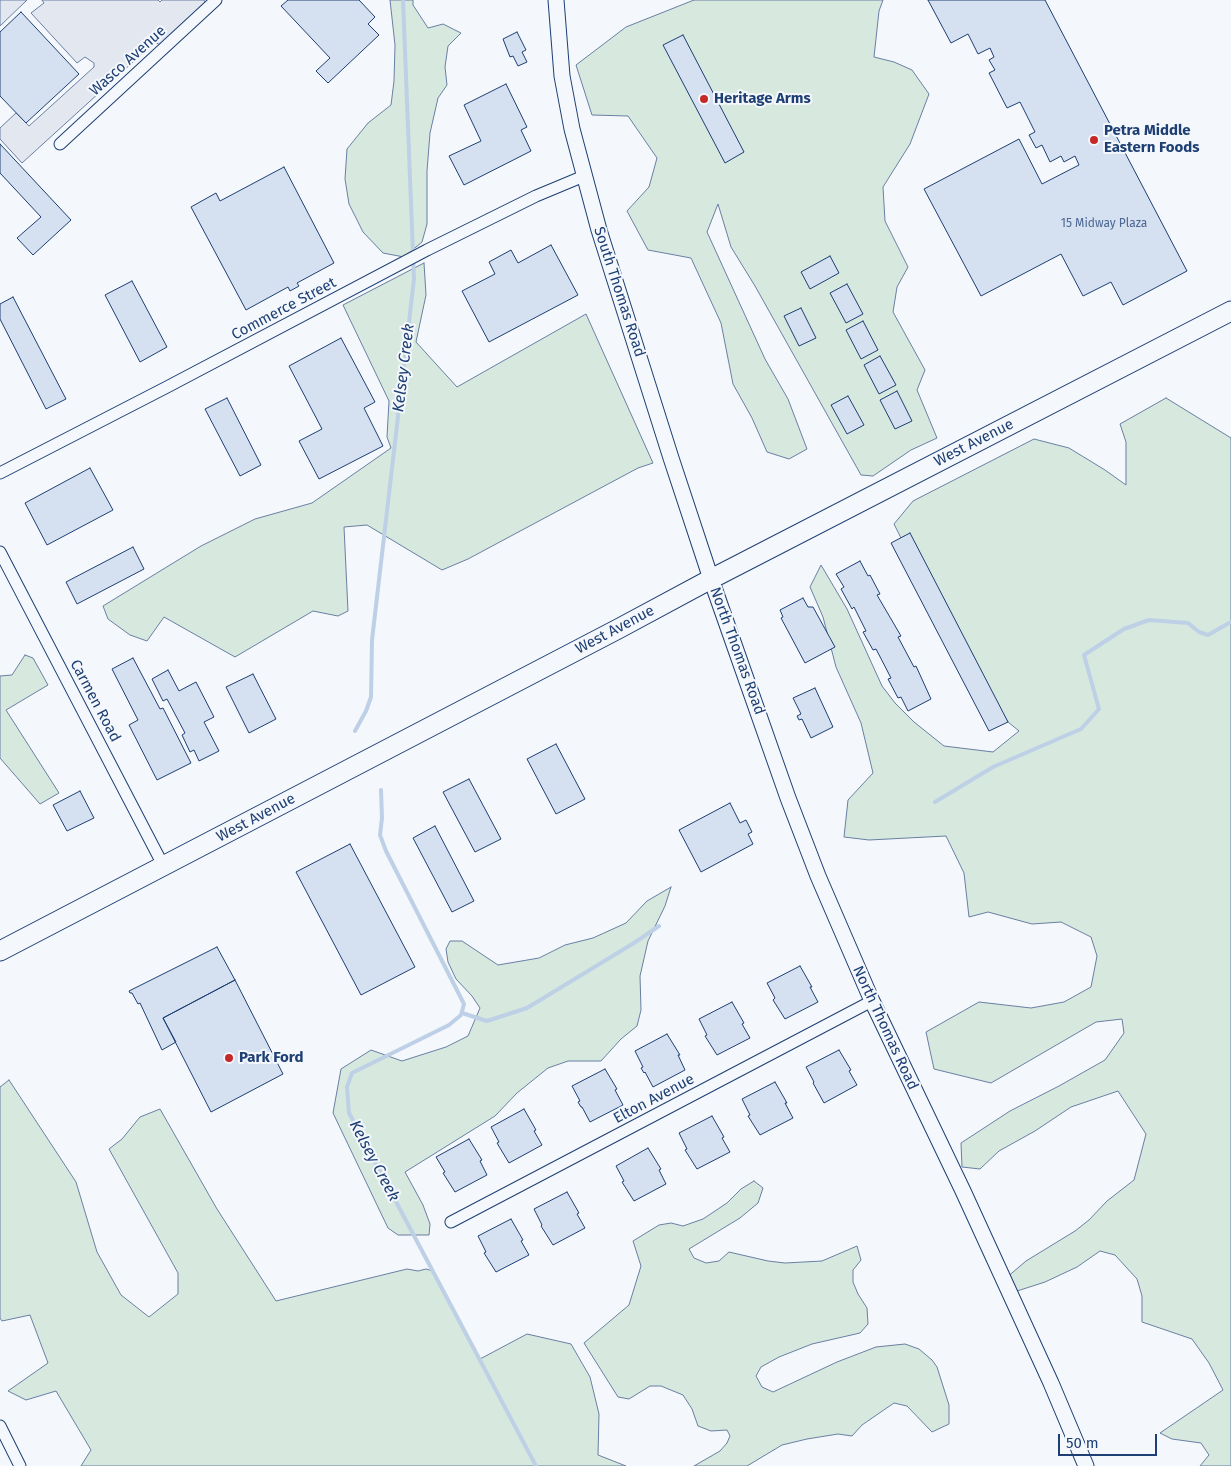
<!DOCTYPE html>
<html>
<head>
<meta charset="utf-8">
<style>
	body { margin:0 }
	#map { position:relative; width:1231px; height:1466px; overflow:hidden; background:#f4f7fb; font-family:"Fira Sans",sans-serif }
	canvas { display:block }
	.scale { position:absolute; left:1058px; top:1434px; width:99px; height:22px; box-sizing:border-box; border:2px solid #1d3f73; border-top:0; padding-left:6px; font-size:15px; line-height:18px; white-space:nowrap; color:#1d3f73; -webkit-text-stroke:4px #f4f7fb; paint-order:stroke }
</style>
</head>
<body>
<div id="map">
<canvas width="1231" height="1466"></canvas>
<div class="scale">50 m</div>
</div>
<script>
const g = document.querySelector('canvas').getContext('2d');
g.lineJoin = 'round';
function fillPath(path, color) { g.fillStyle = color; g.fill(path, 'evenodd'); }
const shape = rows => new Path2D(rows.map(r => 'M' + r).join(''));
function trace(path, color, width, dash) { g.strokeStyle = color; g.lineWidth = width; g.lineCap = dash ? 'butt' : 'round'; g.setLineDash(dash || []); g.stroke(path); }
function write(font, color, halo, rows, align = 'center') {
  g.font = font + ' "Fira Sans",sans-serif'; g.lineWidth = 4; g.setLineDash([]); g.textBaseline = 'middle'; g.strokeStyle = halo; g.fillStyle = color; for (const [text, x, y, turn = 0] of rows) {
    g.save(); g.translate(x, y); g.rotate((+turn || 0) * Math.PI / 180); g.textAlign = isNaN(turn) ? turn : align; if (halo) g.strokeText(text, 0, 0); g.fillText(text, 0, 0); g.restore();
  }
}
const green = shape([
	[390,0,413,0,413,5,428,28,443,24,461,33,448,46,445,67,447,85,438,98,430,133,427,171,427,224,422,242,404,257,383,253,363,232,349,204,345,179,347,149,368,123,391,105,394,81,395,45,390,0],
	[694,0,883,0,879,11,874,57,894,62,912,70,929,94,910,144,883,187,885,221,908,267,897,287,893,312,925,370,917,390,937,438,911,450,873,476,861,475,755,286,731,247,718,204,707,232,765,359,788,399,807,449,789,459,767,452,752,418,733,384,721,323,691,258,648,250,627,211,649,187,657,158,628,116,592,115,576,65,626,27,694,0],
	[424,263,426,295,416,342,457,387,586,314,653,463,638,468,468,559,442,570,367,525,344,527,348,611,338,616,313,611,235,657,164,617,147,641,130,635,108,619,103,606,201,546,255,519,312,503,391,448,387,437,389,401,343,305,424,263],
	[1166,398,1231,438,1231,1466,1200,1466,1209,1455,1201,1443,1172,1439,1160,1433,1223,1390,1209,1363,1192,1339,1142,1322,1142,1296,1137,1279,1115,1255,1100,1251,1077,1267,1045,1282,1014,1292,1006,1278,1026,1261,1075,1231,1089,1220,1107,1201,1134,1180,1146,1134,1118,1091,1071,1107,1035,1131,999,1151,980,1169,962,1167,961,1143,1010,1111,1059,1086,1105,1060,1124,1033,1122,1019,1096,1022,991,1083,934,1069,926,1032,979,1002,1031,1008,1064,1002,1091,987,1097,956,1091,937,1061,922,1032,924,988,912,969,917,964,873,946,836,869,840,844,837,848,800,873,773,861,723,836,667,823,617,810,587,821,565,847,609,882,686,895,703,914,722,944,746,993,752,1019,731,1008,722,909,554,894,524,913,501,1034,439,1069,448,1105,470,1126,485,1126,442,1120,424,1166,398],
	[25,655,33,658,48,685,6,710,59,793,40,804,0,758,0,676,12,675,25,655],
	[671,887,665,906,648,941,640,976,641,1010,637,1026,621,1039,601,1061,568,1061,548,1068,517,1093,495,1116,405,1172,423,1205,430,1224,429,1235,398,1235,388,1228,333,1113,341,1069,371,1050,402,1061,446,1047,468,1036,480,1008,472,996,456,979,448,962,446,949,450,941,462,941,498,965,539,958,565,945,593,938,626,923,647,901,671,887],
	[9,1080,76,1182,97,1252,121,1295,149,1317,178,1294,178,1273,109,1149,122,1139,140,1117,160,1109,217,1209,276,1301,407,1269,418,1271,426,1269,433,1271,480,1359,527,1334,571,1344,590,1377,599,1414,598,1455,626,1466,81,1466,91,1450,56,1391,26,1400,8,1391,48,1363,30,1315,2,1321,0,1318,0,1087,9,1080],
	[754,1181,763,1188,758,1203,740,1218,689,1249,694,1258,706,1263,719,1261,729,1252,768,1261,785,1263,822,1261,857,1246,861,1260,853,1270,853,1282,858,1294,867,1308,868,1324,860,1333,812,1344,779,1357,761,1367,756,1376,762,1387,773,1392,837,1362,876,1347,905,1344,919,1349,932,1360,937,1367,949,1405,949,1424,932,1432,907,1406,894,1403,862,1425,852,1436,838,1434,807,1439,782,1445,747,1466,694,1466,720,1451,727,1443,730,1436,727,1430,711,1431,698,1426,692,1409,683,1395,661,1386,650,1386,629,1399,618,1397,584,1343,629,1305,641,1266,633,1241,659,1225,671,1223,683,1226,703,1219,727,1203,741,1189,754,1181]
]);
const parking = shape([
	[0,0,27,0,0,26,0,0],
	[42,0,158,0,160,2,162,0,204,0,206,4,160,45,155,42,22,163,0,139,0,128,16,113,29,126,94,67,94,63,85,57,77,63,31,13,44,3,42,0]
]);
const stream = shape([
	[355,731,366,711,371,697,372,640,414,279,403,0],
	[381,790,382,818,380,835,386,851,464,1004,461,1015,449,1025,352,1073,347,1087,349,1113,536,1466],
	[935,802,993,767,1081,729,1099,709,1084,655,1124,629,1149,620,1188,623,1199,632,1208,635,1231,622],
	[462,1013,487,1021,527,1008,634,943,659,926]
]);
const building = shape([
	[288,0,359,0,375,17,368,24,379,35,328,83,316,71,330,58,281,6,288,0],
	[928,0,1045,0,1187,271,1123,305,1111,282,1083,296,1061,254,981,296,924,189,1019,139,1042,184,1079,165,1075,156,1064,162,1061,156,1050,162,1042,145,1036,148,1029,135,1035,132,1020,102,1007,108,989,73,995,70,989,60,994,57,990,48,978,54,968,34,951,43,928,0],
	[21,12,79,74,26,123,0,96,0,32,21,12],
	[517,32,526,50,522,52,527,62,518,66,513,56,510,57,503,39,517,32],
	[683,35,744,152,725,163,663,45,683,35],
	[506,84,527,127,521,130,531,151,464,185,449,156,481,141,464,105,506,84],
	[0,144,71,220,33,255,17,238,41,217,0,173,0,144],
	[284,167,334,263,297,283,299,286,290,291,288,287,246,310,191,207,216,193,220,201,284,167],
	[551,245,578,295,489,342,462,291,495,274,489,262,511,250,518,263,551,245],
	[830,256,839,273,810,289,801,272,830,256],
	[132,281,167,347,140,362,105,295,132,281],
	[847,284,863,314,846,323,830,293,847,284],
	[13,297,66,399,46,409,0,319,0,304,13,297],
	[801,308,816,338,799,346,784,316,801,308],
	[863,321,878,350,861,359,846,330,863,321],
	[341,338,375,402,364,408,383,446,319,479,299,441,322,429,289,366,341,338],
	[880,356,896,385,879,394,864,365,880,356],
	[897,391,912,421,895,429,880,400,897,391],
	[848,396,864,425,847,434,831,405,848,396],
	[227,398,261,465,240,476,205,409,227,398],
	[90,468,113,510,47,545,25,503,90,468],
	[910,533,1008,722,989,731,891,543,910,533],
	[133,547,144,569,77,604,66,582,133,547],
	[860,561,868,576,870,575,880,594,877,595,901,636,898,637,914,667,916,666,931,699,908,711,901,697,898,698,888,679,891,678,876,649,873,650,863,632,866,631,854,607,852,609,841,589,844,587,836,574,860,561],
	[803,598,808,607,813,607,835,647,805,663,781,618,783,617,780,610,803,598],
	[133,658,160,709,163,708,191,763,157,780,129,725,138,720,112,669,133,658],
	[168,670,179,691,196,682,214,717,204,722,219,751,199,761,194,750,190,752,182,735,185,733,167,699,163,701,152,679,168,670],
	[253,674,276,719,249,733,226,687,253,674],
	[815,688,833,727,811,738,802,719,799,720,797,716,801,714,793,698,815,688],
	[556,744,585,799,556,814,527,759,556,744],
	[469,779,501,839,475,852,443,792,469,779],
	[80,791,94,818,67,831,53,805,80,791],
	[730,803,740,823,746,820,752,832,748,834,753,844,701,872,679,830,730,803],
	[435,826,474,901,452,912,413,838,435,826],
	[350,844,415,967,361,995,296,872,350,844],
	[217,947,235,980,163,1018,176,1042,162,1050,140,1003,138,1004,132,993,130,993,129,991,217,947],
	[800,966,812,987,810,987,818,1002,785,1019,773,1000,775,998,767,983,800,966],
	[235,980,283,1074,211,1112,163,1018,235,980],
	[732,1002,744,1023,742,1024,750,1038,717,1055,705,1036,707,1035,699,1019,732,1002],
	[667,1034,680,1055,678,1055,685,1070,653,1087,645,1072,644,1073,641,1068,643,1067,635,1051,667,1034],
	[839,1050,851,1070,849,1071,857,1085,824,1103,813,1083,814,1082,806,1067,839,1050],
	[605,1069,617,1089,615,1090,623,1105,590,1122,582,1107,581,1107,578,1102,580,1101,572,1086,605,1069],
	[775,1082,787,1103,785,1103,793,1118,760,1135,748,1116,750,1115,742,1099,775,1082],
	[524,1109,536,1130,534,1131,542,1145,509,1163,497,1143,499,1142,491,1127,524,1109],
	[712,1116,724,1137,722,1138,730,1152,697,1169,685,1150,687,1149,679,1133,712,1116],
	[469,1139,482,1160,480,1161,487,1175,455,1192,443,1173,445,1172,436,1157,469,1139],
	[648,1148,661,1169,659,1170,666,1184,634,1201,622,1182,624,1181,616,1166,648,1148],
	[567,1192,579,1213,577,1214,585,1228,553,1245,541,1226,542,1225,534,1209,567,1192],
	[511,1219,523,1240,521,1241,529,1255,496,1272,484,1253,486,1252,478,1236,511,1219]
]);
const minor = shape([
	[60,144,216,0],
	[0,473,167,387,427,250,536,196,584,176],
	[0,552,163,865],
	[451,1222,872,1001],
	[0,1426,20,1466]
]);
const tertiary = shape([
	[556,0,562,76,572,129,599,230,671,458,711,579,788,798,818,876,872,1001,963,1191,1051,1383,1086,1466]
]);
const primary = shape([
	[0,951,618,629,711,579,1231,311]
]);
const markers = [
	[704,99,5,"#c62828"],
	[1094,140,5,"#c62828"],
	[229,1058,5,"#c62828"]
];
const numberNames = [
	["15 Midway Plaza",1104,224]
];
const streetNames = [
	["Wasco Avenue",128,61,-42],
	["South Thomas Road",619,292,72],
	["Commerce Street",284,309,-28],
	["West Avenue",974,443,-27],
	["West Avenue",615,630,-28],
	["North Thomas Road",737,651,70],
	["Carmen Road",95,701,62],
	["West Avenue",256,818,-28],
	["North Thomas Road",885,1028,65],
	["Elton Avenue",654,1099,-28]
];
const poiNames = [
	["Heritage Arms",714,99],
	["Petra Middle",1104,131],
	["Eastern Foods",1104,148],
	["Park Ford",239,1058]
];
const waterNames = [
	["Kelsey Creek",404,368,-83],
	["Kelsey Creek",374,1161,62]
];
fillPath(green, '#d7e8df');
trace(green, '#687fa3', 1);
fillPath(parking, '#e3e8f0');
trace(parking, '#687fa3', 1);
trace(stream, '#bed0e5', 4);
fillPath(building, '#d5e0f0');
trace(building, '#1d3f73', 1);
trace(minor, '#1d3f73', 13);
trace(tertiary, '#1d3f73', 17);
trace(primary, '#1d3f73', 21);
trace(minor, '#f4f7fb', 11);
trace(tertiary, '#f4f7fb', 15);
trace(primary, '#f4f7fb', 19);
for (const [x, y, r, color] of markers) { const dot = new Path2D(); dot.arc(x, y, r, 0, 2 * Math.PI); g.fillStyle = color; g.fill(dot); trace(dot, '#f4f7fb', 2); }
write('12px', '#4b6792', null, numberNames);
write('15px', '#1d3f73', '#f4f7fb', streetNames);
write('bold 15px', '#1d3f73', '#f4f7fb', poiNames, 'left');
write('italic 16px', '#1d3f73', '#f4f7fb', waterNames);
</script>
</body>
</html>
